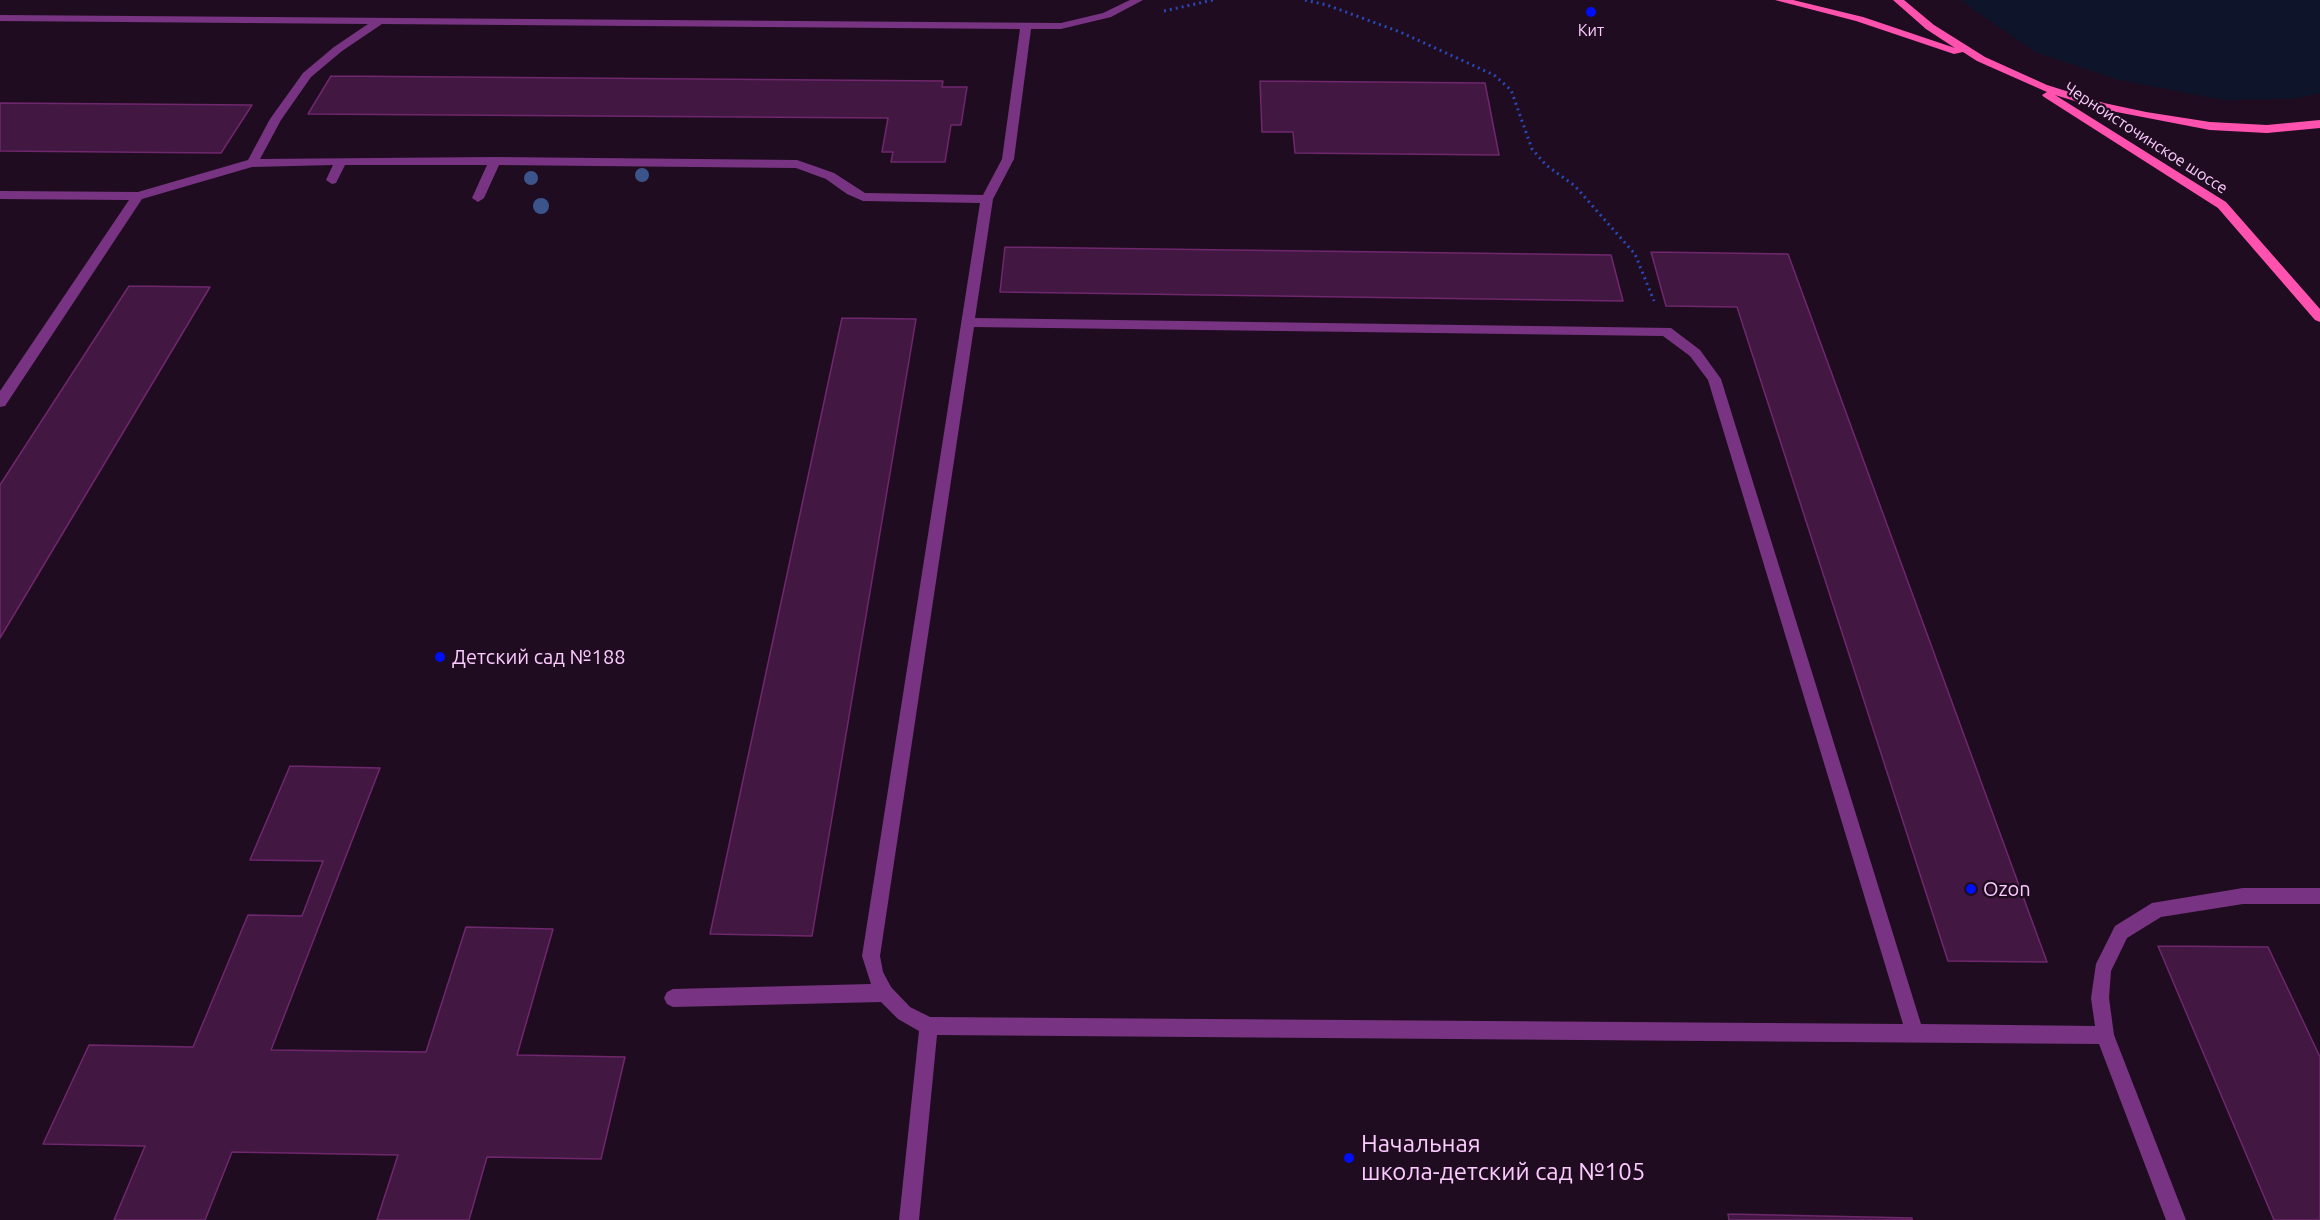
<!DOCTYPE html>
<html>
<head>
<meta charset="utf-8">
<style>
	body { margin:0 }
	canvas { display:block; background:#200c20 }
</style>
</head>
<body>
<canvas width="2320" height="1220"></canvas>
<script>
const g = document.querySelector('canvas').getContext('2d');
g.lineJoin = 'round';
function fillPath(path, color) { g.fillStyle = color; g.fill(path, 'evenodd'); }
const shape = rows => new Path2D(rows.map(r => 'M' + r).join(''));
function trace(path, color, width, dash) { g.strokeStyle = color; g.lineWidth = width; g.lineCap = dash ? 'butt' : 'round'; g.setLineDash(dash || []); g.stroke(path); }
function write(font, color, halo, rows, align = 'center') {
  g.font = font + ' Ubuntu,sans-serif'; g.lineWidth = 4.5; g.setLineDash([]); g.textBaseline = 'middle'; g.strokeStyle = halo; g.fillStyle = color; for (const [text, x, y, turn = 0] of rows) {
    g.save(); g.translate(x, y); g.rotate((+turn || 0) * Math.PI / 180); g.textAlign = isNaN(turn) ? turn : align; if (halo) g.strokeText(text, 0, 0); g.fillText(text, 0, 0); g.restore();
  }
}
const green = shape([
	[1960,0,2320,0,2320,93,2293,99,2223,100,2119,80,2035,52]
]);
const building = shape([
	[331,76,943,81,942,87,967,87,961,125,951,125,945,162,891,162,893,152,882,152,888,118,308,114,331,76],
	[1260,81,1485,83,1499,155,1295,153,1293,132,1262,132,1260,81],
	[0,103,252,105,221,153,0,151,0,103],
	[1005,247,1611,255,1623,301,1000,292,1005,247],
	[1651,252,1788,254,2047,962,1948,961,1737,307,1666,306,1651,252],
	[129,286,210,287,0,638,0,485,129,286],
	[842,318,916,319,812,936,710,934,842,318],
	[290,766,380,768,271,1050,426,1052,466,927,553,929,517,1055,625,1057,601,1159,487,1157,469,1220,377,1220,398,1155,232,1152,205,1220,114,1220,145,1146,43,1144,89,1045,193,1047,248,915,302,916,323,861,250,860,290,766],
	[2158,946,2268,947,2320,1057,2320,1220,2274,1220,2158,946],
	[1728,1214,1912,1218,1912,1220,1729,1220,1728,1214]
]);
const path = shape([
	[1305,0,1327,5,1400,32,1494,75,1511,90,1532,149,1546,165,1575,186,1635,254,1654,301],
	[1164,11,1213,0]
]);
const minor = shape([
	[1130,0,1143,0,1111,17,1061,29,1031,29,1014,159,993,199,975,318,1671,328,1700,350,1721,379,1921,1024,2095,1026,2091,998,2096,964,2115,926,2152,903,2243,888,2320,888,2320,904,2243,904,2161,917,2127,938,2111,971,2109,998,2114,1035,2186,1220,2166,1220,2099,1044,937,1035,919,1220,899,1220,919,1031,898,1019,881,1002,673,1007,667,1004,664,998,667,992,673,989,871,984,862,956,980,203,863,201,847,194,826,179,796,168,499,165,484,198,478,202,472,198,487,165,345,165,336,183,332,184,326,180,333,165,252,167,142,199,5,406,0,407,0,391,129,200,0,199,0,191,138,192,248,160,270,119,303,73,334,47,368,24,0,21,0,15,1061,23,1103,13,1130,0],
	[382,24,1020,29,1002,159,983,195,865,193,834,173,797,160,495,157,260,159,281,120,311,77,342,51,382,24],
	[974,327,1663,336,1690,356,1708,380,1903,1024,930,1017,910,1007,891,987,883,972,880,956,974,327]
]);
const major = shape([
	[1775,0,1793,0,1863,17,1955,48,1926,29,1893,0,1904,0,1934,25,1985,57,2047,85,2104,103,2146,112,2210,122,2267,125,2320,120,2320,128,2267,133,2210,130,2101,109,2055,95,2226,202,2320,309,2320,322,2315,320,2218,208,2044,97,2042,95,2047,92,1977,61,1963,52,1954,54,1856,21,1775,0]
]);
const trees = [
	[642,175,7],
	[531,178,7],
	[541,206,8]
];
const markers = [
	[1591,12,6,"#0010f6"],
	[440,657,6,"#0010f6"],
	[1971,889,6,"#0010f6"],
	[1349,1158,6,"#0010f6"]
];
const farPoinames = [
	["Кит",1591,31]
];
const farStreetnames = [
	["Черноисточинское шоссе",2146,138,33]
];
const poiNames = [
	["Детский сад №188",452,657],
	["Ozon",1983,889]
];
const nearPoinames = [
	["Начальная",1361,1144],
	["школа-детский сад №105",1361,1172]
];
fillPath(green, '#0e142a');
fillPath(building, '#421741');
trace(building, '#6f276d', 1.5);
trace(path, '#2748b6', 3, [2, 4]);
fillPath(minor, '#783482');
fillPath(major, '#ff52af');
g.fillStyle = '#3b548c';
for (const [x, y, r] of trees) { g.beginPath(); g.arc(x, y, r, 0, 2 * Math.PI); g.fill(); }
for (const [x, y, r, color] of markers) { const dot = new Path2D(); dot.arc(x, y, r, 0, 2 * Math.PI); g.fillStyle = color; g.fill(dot); trace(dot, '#200c20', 2); }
write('16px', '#fccbff', '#200c20', farPoinames);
write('16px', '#fccbff', '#200c20', farStreetnames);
write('20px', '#fccbff', '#200c20', poiNames, 'left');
write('24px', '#fccbff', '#200c20', nearPoinames, 'left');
</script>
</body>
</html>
